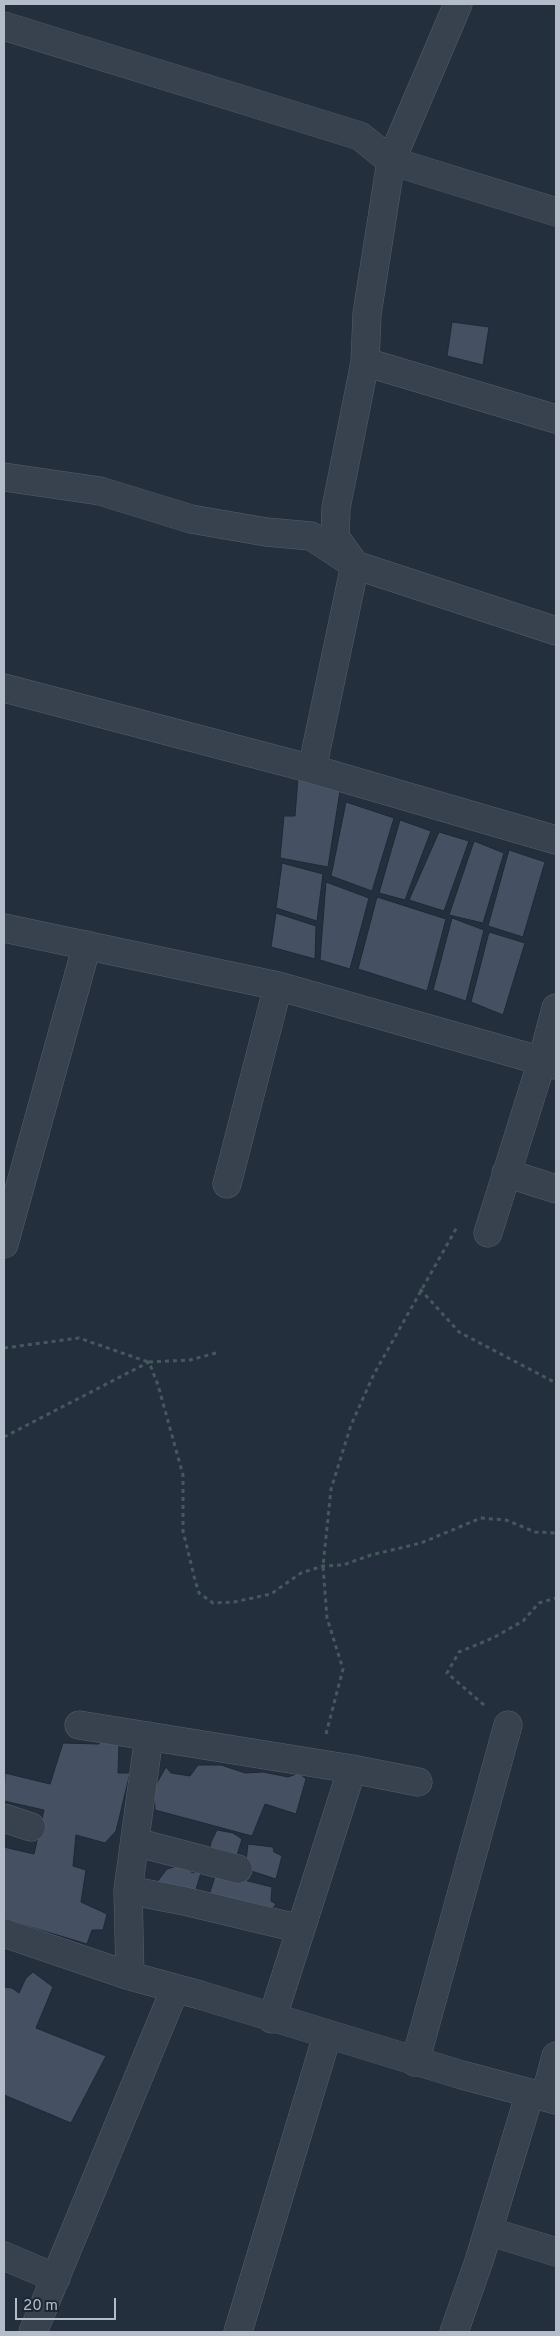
<!DOCTYPE html>
<html>
<head>
<meta charset="utf-8">
<style>
	body { margin:0 }
	#map { position:relative; width:560px; height:2336px; overflow:hidden; background:#242f3e; font-family:Overpass,sans-serif }
	canvas { display:block }
	.frame { position:absolute; inset:0; border:5px solid #b4bcc9; pointer-events:none }
	.scale { position:absolute; left:15px; top:2298px; width:101px; height:22px; box-sizing:border-box; border:2px solid #b4bcc9; border-top:0; padding-left:6px; font-size:15px; line-height:18px; white-space:nowrap; color:#b4bcc9; -webkit-text-stroke:4px #1d2633; paint-order:stroke }
</style>
</head>
<body>
<div id="map">
<canvas width="560" height="2336"></canvas>
<div class="frame"></div>
<div class="scale">20 m</div>
</div>
<script>
const g = document.querySelector('canvas').getContext('2d');
g.lineJoin = 'round';
function fillPath(path, color) { g.fillStyle = color; g.fill(path, 'evenodd'); }
const shape = rows => new Path2D(rows.map(r => 'M' + r).join(''));
function trace(path, color, width, dash) { g.strokeStyle = color; g.lineWidth = width; g.lineCap = dash ? 'butt' : 'round'; g.setLineDash(dash || []); g.stroke(path); }
const building = shape([
	[452,322,489,327,483,365,447,356,452,322],
	[298,778,340,791,328,867,280,858,284,816,295,816,298,778],
	[346,802,394,818,372,891,331,876,346,802],
	[400,820,431,831,405,900,379,893,400,820],
	[439,832,469,841,444,911,409,900,439,832],
	[474,841,504,853,483,923,449,915,474,841],
	[509,850,545,862,523,937,488,926,509,850],
	[282,863,323,874,317,921,276,908,282,863],
	[326,882,369,898,350,969,320,960,326,882],
	[377,897,446,919,427,991,358,969,377,897],
	[276,913,316,926,315,959,271,947,276,913],
	[452,918,484,930,466,1001,433,990,452,918],
	[489,932,525,943,503,1015,471,1002,489,932],
	[102,1738,119,1744,118,1773,130,1773,116,1831,105,1843,76,1835,73,1866,86,1870,81,1902,107,1914,103,1930,92,1930,87,1944,4,1919,4,1847,34,1854,44,1810,4,1801,5,1773,50,1784,63,1743,99,1744,102,1738],
	[198,1765,221,1765,245,1773,263,1772,288,1777,299,1773,306,1779,296,1814,265,1804,252,1836,155,1810,154,1788,166,1767,171,1773,190,1776,198,1765],
	[217,1830,233,1833,242,1839,234,1865,209,1858,211,1842,217,1830],
	[248,1844,273,1847,274,1852,282,1856,276,1879,245,1869,248,1844],
	[181,1865,189,1866,191,1872,195,1873,199,1866,203,1866,194,1896,157,1882,167,1869,181,1865],
	[216,1873,272,1887,271,1901,276,1904,273,1908,208,1899,216,1873],
	[33,1972,53,1987,36,2028,106,2056,71,2123,4,2095,4,1987,12,1988,19,1993,26,1978,33,1972]
]);
const path = shape([
	[420,1289,459,1332,556,1383],
	[4,1348,79,1338,148,1362],
	[216,1353,190,1360,149,1362,158,1385,183,1475,183,1531,195,1580,199,1593,213,1603,234,1602,271,1594,301,1573,323,1566,343,1565,371,1555,421,1543,481,1518,506,1520,535,1532,556,1533],
	[4,1437,149,1362],
	[484,1705,447,1673,459,1652,493,1638,523,1621,539,1603,556,1598],
	[326,1734,343,1669,327,1618,323,1566,331,1489,351,1425,374,1374,457,1227]
]);
const street = shape([
	[4,26,360,136,391,161,556,212],
	[365,362,556,419],
	[4,477,100,491,191,519,266,532,311,536,355,565,556,631],
	[4,688,312,769,556,840],
	[312,769,355,565,335,537,336,508,365,362,367,314,391,161,458,4],
	[4,928,278,986,556,1065],
	[506,1173,556,1189],
	[227,1184,278,986],
	[488,1233,542,1061,556,1008],
	[4,1244,87,945],
	[79,1725,352,1769,418,1782],
	[4,1818,31,1827],
	[135,1842,238,1869],
	[128,1890,184,1901,301,1929],
	[4,1933,130,1976,200,1995,462,2075,556,2100],
	[130,1976,128,1890,149,1736],
	[272,2019,352,1769],
	[415,2062,508,1725],
	[545,2097,556,2056],
	[488,2231,556,2252],
	[4,2256,56,2278],
	[33,2332,175,1989],
	[238,2332,327,2036],
	[454,2332,479,2261,530,2093]
]);
fillPath(building, '#455162');
trace(building, '#1f2835', 1);
trace(street, '#565f6c', 29);
trace(path, '#44595c', 3, [4, 4]);
trace(street, '#38414e', 28);
</script>
</body>
</html>
